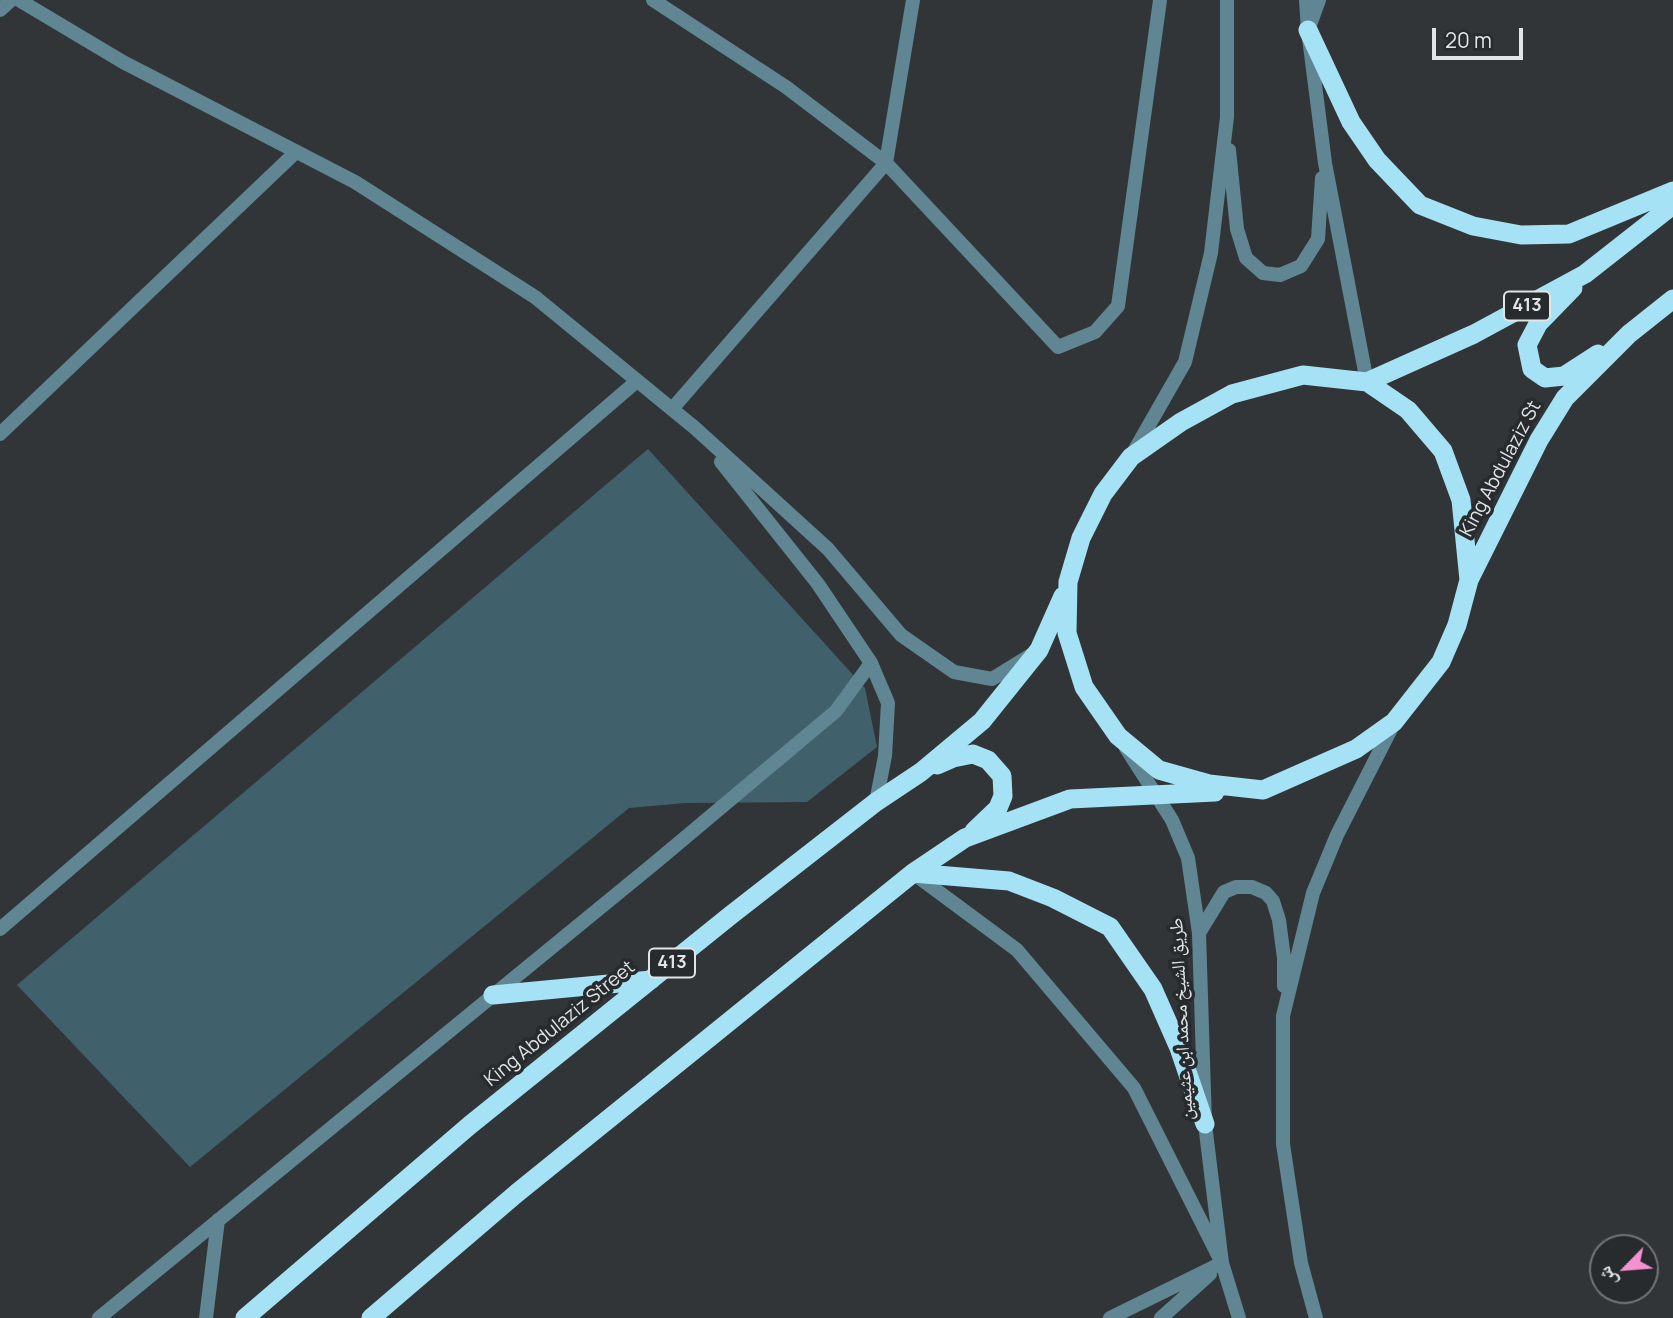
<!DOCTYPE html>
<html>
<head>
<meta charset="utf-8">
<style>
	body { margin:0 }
	#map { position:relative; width:1673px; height:1318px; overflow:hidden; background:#313537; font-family:Manrope,"Noto Naskh Arabic",sans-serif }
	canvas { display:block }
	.north { position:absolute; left:1589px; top:1234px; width:70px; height:70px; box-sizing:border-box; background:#272b2d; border:2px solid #727577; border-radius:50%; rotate:245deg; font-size:19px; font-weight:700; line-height:28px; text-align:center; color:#e2e5e6 }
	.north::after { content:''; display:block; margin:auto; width:24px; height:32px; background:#f491d3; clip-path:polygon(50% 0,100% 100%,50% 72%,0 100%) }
	.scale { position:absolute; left:1432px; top:28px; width:91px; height:32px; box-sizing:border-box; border:4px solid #e2e5e6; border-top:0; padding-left:9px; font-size:21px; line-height:24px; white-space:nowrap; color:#e2e5e6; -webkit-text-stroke:5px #272b2d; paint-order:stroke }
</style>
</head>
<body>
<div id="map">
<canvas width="1673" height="1318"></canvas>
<div class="north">ش</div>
<div class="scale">20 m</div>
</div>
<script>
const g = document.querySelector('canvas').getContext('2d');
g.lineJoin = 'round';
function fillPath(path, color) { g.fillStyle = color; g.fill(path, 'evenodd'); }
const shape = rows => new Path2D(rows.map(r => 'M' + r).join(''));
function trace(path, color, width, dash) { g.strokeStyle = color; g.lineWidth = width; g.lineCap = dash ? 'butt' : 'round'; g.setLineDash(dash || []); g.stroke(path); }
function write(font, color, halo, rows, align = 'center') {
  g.font = font + ' Manrope,"Noto Naskh Arabic",sans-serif'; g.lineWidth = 7; g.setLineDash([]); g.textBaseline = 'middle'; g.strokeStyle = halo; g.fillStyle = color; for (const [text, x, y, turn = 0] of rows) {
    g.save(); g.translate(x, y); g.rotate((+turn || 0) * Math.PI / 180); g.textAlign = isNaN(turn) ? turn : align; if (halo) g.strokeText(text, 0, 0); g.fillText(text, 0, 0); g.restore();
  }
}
const green = shape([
	[648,449,865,688,877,747,807,802,685,803,629,808,190,1167,17,985]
]);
const minor = shape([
	[653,0,786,87,886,163,1058,347,1095,332,1118,306,1160,0],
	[0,10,11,0],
	[672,409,886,163,913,0],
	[0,434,296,152],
	[913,873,1017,950,1134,1088,1220,1259],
	[0,929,637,381],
	[99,1318,656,862,836,711,871,663],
	[206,1318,218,1220],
	[1110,1318,1222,1263],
	[1161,1318,1210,1274]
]);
const tertiary = shape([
	[19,0,123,62,355,182,535,297,695,428,828,549,901,635,954,672,992,679,1031,655],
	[1306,0,1308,30,1325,163,1367,382],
	[1311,22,1319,0],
	[1229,150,1237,229,1246,258,1263,273,1280,275,1301,266,1318,239,1322,178],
	[1133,453,1185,362,1211,253,1227,117,1227,0],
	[721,462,818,584,871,663,888,703,885,756,876,802],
	[1126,748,1172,820,1188,858,1199,933,1205,1124,1222,1263,1239,1318],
	[1199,933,1224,892,1236,887,1252,887,1266,893,1273,901,1279,920,1284,958,1284,986],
	[1316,1318,1301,1263,1283,1144,1283,1016,1313,893,1337,835,1393,725]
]);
const trunk = shape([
	[1308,30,1351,122,1377,160,1420,205,1473,226,1521,235,1569,234,1673,191],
	[1573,288,1538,324,1527,345,1532,369,1545,378,1564,376,1598,354],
	[1303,375,1367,382,1408,410,1443,451,1461,500,1469,580,1457,625,1441,662,1394,722,1356,749,1263,790,1209,784,1159,770,1118,736,1084,687,1067,633,1068,582,1081,538,1103,494,1131,457,1181,422,1232,394,1303,375],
	[1367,382,1474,334,1585,274,1673,205],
	[1469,580,1539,440,1565,398,1629,334,1673,299],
	[937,765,953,758,973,754,988,760,1002,776,1003,796,998,808,974,831],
	[913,873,1009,881,1053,898,1110,927,1153,989,1179,1048,1205,1124],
	[493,995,651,980],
	[245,1318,470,1125,731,915,876,802,921,772,982,721,1039,650,1063,596],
	[371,1318,517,1193,913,873,965,838,1070,799,1215,792]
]);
const shields = [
	[1527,306,46],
	[672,963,46]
];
const shieldNames = [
	["413",1527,306],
	["413",672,963]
];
const streetNames = [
	["King Abdulaziz St",1501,469,-62],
	["طريق الشيخ محمد ابن عثيمين",1182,1019,-93],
	["King Abdulaziz Street",560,1024,-39]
];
fillPath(green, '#40616c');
trace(minor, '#608693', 14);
trace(tertiary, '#608693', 14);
trace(trunk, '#a6e2f5', 19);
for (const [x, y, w] of shields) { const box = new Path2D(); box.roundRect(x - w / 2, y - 14.5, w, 29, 5); g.fillStyle = '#272b2d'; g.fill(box); trace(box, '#e2e5e6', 2); }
write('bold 18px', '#e2e5e6', null, shieldNames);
write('19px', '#e2e5e6', '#272b2d', streetNames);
</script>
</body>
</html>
